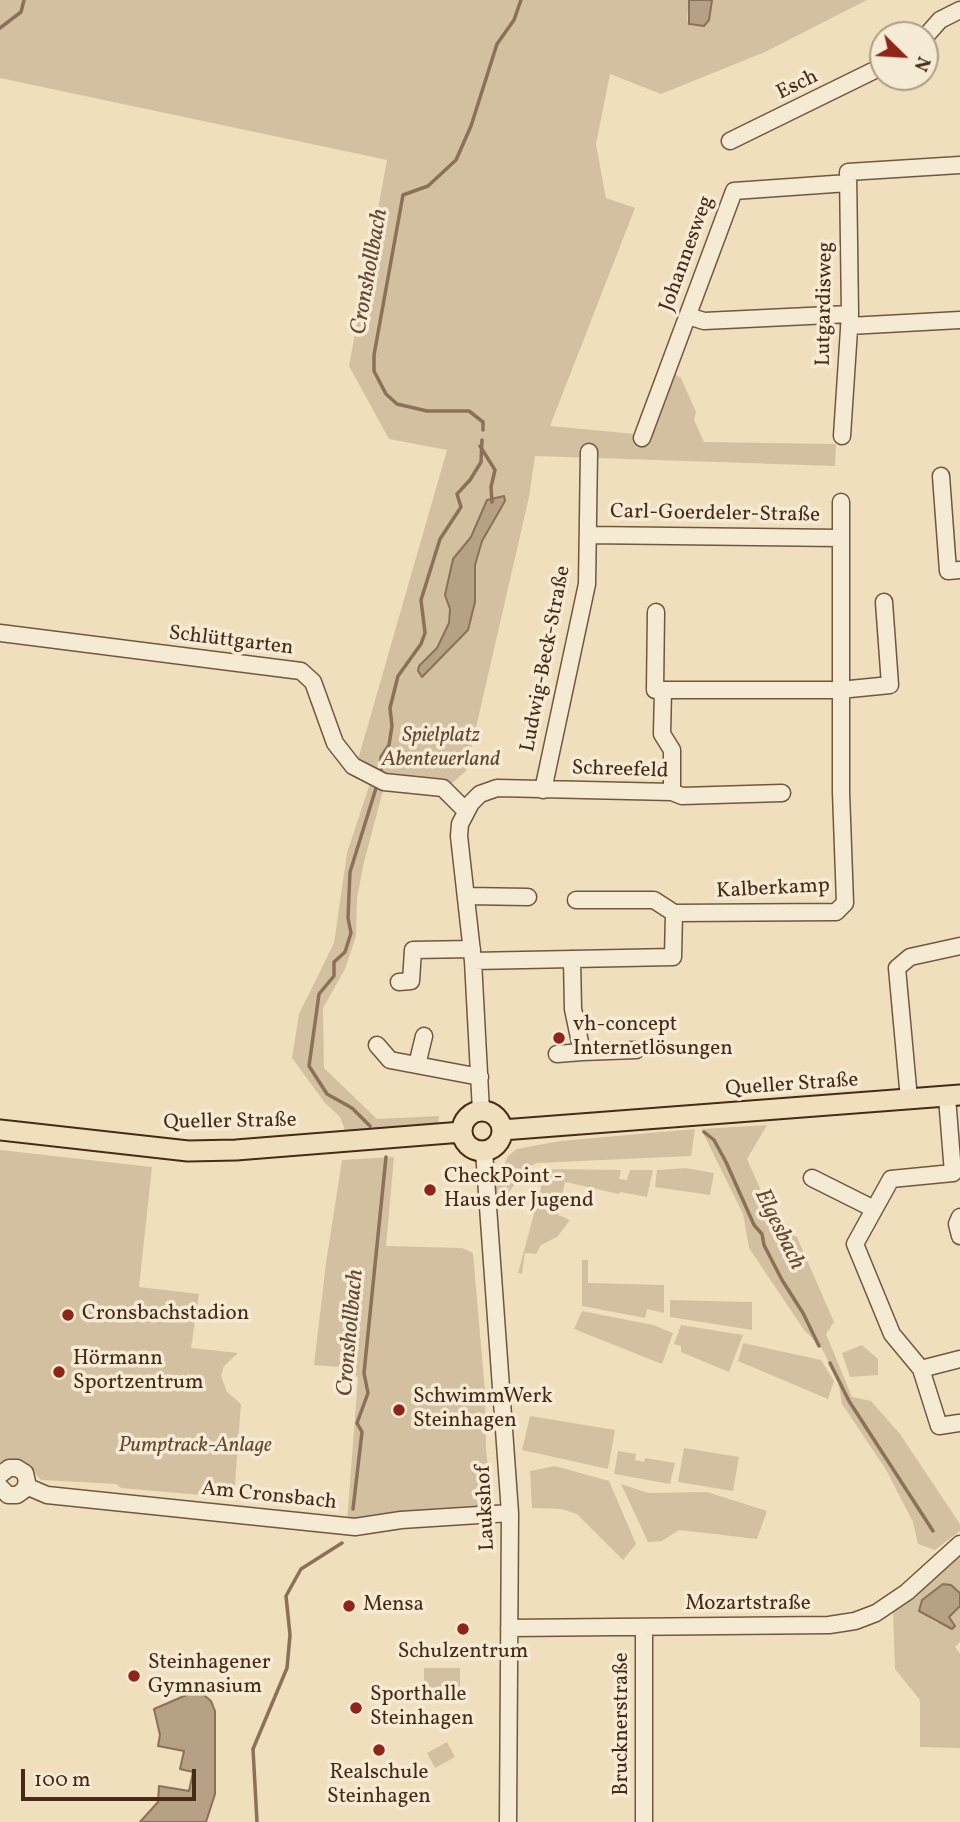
<!DOCTYPE html>
<html>
<head>
<meta charset="utf-8">
<style>
	body { margin:0 }
	#map { position:relative; width:960px; height:1822px; overflow:hidden; background:#f0dfbd; font-family:Vollkorn,serif }
	canvas { display:block }
	.north { position:absolute; left:869px; top:21px; width:70px; height:70px; box-sizing:border-box; background:#f5ead4; border:2px solid #af9d88; border-radius:50%; rotate:114deg; font-size:19px; font-weight:700; line-height:28px; text-align:center; color:#472a16 }
	.north::after { content:''; display:block; margin:auto; width:24px; height:32px; background:#8f2418; clip-path:polygon(50% 0,100% 100%,50% 72%,0 100%) }
	.scale { position:absolute; left:21px; top:1769px; width:175px; height:32px; box-sizing:border-box; border:4px solid #472a16; border-top:0; padding-left:9px; font-size:21px; line-height:24px; white-space:nowrap; color:#472a16; -webkit-text-stroke:5px #f5ead4; paint-order:stroke }
</style>
</head>
<body>
<div id="map">
<canvas width="960" height="1822"></canvas>
<div class="north">N</div>
<div class="scale">100 m</div>
</div>
<script>
const g = document.querySelector('canvas').getContext('2d');
g.lineJoin = 'round';
function fillPath(path, color) { g.fillStyle = color; g.fill(path, 'evenodd'); }
const shape = rows => new Path2D(rows.map(r => 'M' + r).join(''));
function trace(path, color, width, dash) { g.strokeStyle = color; g.lineWidth = width; g.lineCap = dash ? 'butt' : 'round'; g.setLineDash(dash || []); g.stroke(path); }
function write(font, color, halo, rows, align = 'center') {
  g.font = font + ' Vollkorn,serif'; g.lineWidth = 7; g.setLineDash([]); g.textBaseline = 'middle'; g.strokeStyle = halo; g.fillStyle = color; for (const [text, x, y, turn = 0] of rows) {
    g.save(); g.translate(x, y); g.rotate((+turn || 0) * Math.PI / 180); g.textAlign = isNaN(turn) ? turn : align; if (halo) g.strokeText(text, 0, 0); g.fillText(text, 0, 0); g.restore();
  }
}
const green = shape([
	[0,0,689,0,687,20,692,26,704,26,709,20,712,0,867,0,765,52,661,94,610,74,596,144,602,177,606,198,635,208,550,426,635,434,647,440,672,372,681,378,696,412,694,420,704,442,836,444,835,466,535,456,529,497,466,771,450,785,387,777,357,763,447,450,389,439,349,366,387,160,0,78],
	[370,783,384,787,364,862,357,898,356,936,345,969,323,1008,324,1068,377,1119,439,1116,438,1123,346,1133,340,1117,325,1103,292,1058,299,1014,334,943,347,853],
	[767,1125,747,1159,777,1227,797,1237,834,1322,826,1334,852,1397,871,1401,900,1434,960,1524,960,1531,935,1550,918,1544,913,1522,885,1468,842,1404,838,1380,821,1347,804,1330,749,1248,743,1214,701,1129],
	[695,1129,691,1156,537,1163,526,1168,505,1198,496,1202,495,1176,500,1175,508,1156,517,1149,560,1141],
	[0,1150,152,1167,139,1287,199,1294,191,1348,238,1353,224,1366,221,1376,227,1392,241,1404,234,1498,121,1488,116,1484,41,1480,26,1463,13,1459,0,1462],
	[394,1157,386,1246,462,1248,473,1253,485,1391,486,1450,493,1506,347,1522,358,1378,351,1368,314,1365,326,1263,342,1160],
	[686,1168,714,1173,710,1195,655,1187,657,1170],
	[546,1169,621,1170,619,1179,627,1180,630,1170,653,1170,647,1197,620,1192,619,1194,565,1182,558,1215,570,1220,557,1237,541,1245,536,1254,525,1253,522,1274,518,1273],
	[582,1260,588,1260,588,1283,664,1285,664,1313,647,1309,645,1318,582,1306],
	[670,1300,752,1302,752,1330,670,1317],
	[582,1311,653,1325,673,1333,662,1364,574,1329],
	[681,1325,743,1335,729,1372,681,1352,681,1346,674,1344],
	[743,1343,821,1360,834,1381,828,1399,738,1361],
	[862,1345,878,1359,878,1375,850,1377,842,1353],
	[530,1416,615,1430,608,1469,522,1450],
	[684,1448,739,1457,733,1491,678,1482],
	[618,1451,636,1454,635,1460,644,1462,645,1458,675,1463,670,1484,614,1474],
	[555,1466,609,1481,636,1544,623,1560,577,1514,561,1509,532,1508,530,1471],
	[621,1484,648,1493,707,1492,767,1511,757,1539,679,1530,662,1541,648,1542],
	[960,1553,960,1593,958,1589,919,1606,919,1611,937,1623,945,1623,951,1612,960,1606,960,1642,955,1647,960,1654,960,1748,920,1747,920,1700,895,1669,893,1611],
	[424,1668,460,1668,460,1693,424,1693],
	[447,1742,455,1757,435,1768,427,1753]
]);
const water = shape([
	[689,0,712,0,709,20,704,26,689,24,689,0],
	[504,496,505,501,482,541,475,565,475,602,468,630,422,677,418,671,419,666,437,648,449,623,450,609,445,595,453,559,471,537,487,500,504,496],
	[943,1584,951,1585,960,1593,960,1606,949,1617,955,1626,952,1629,919,1611,922,1600,943,1584],
	[198,1690,211,1701,215,1711,215,1794,206,1822,140,1822,158,1802,159,1786,189,1791,193,1772,180,1769,184,1751,158,1746,160,1735,154,1709,198,1690]
]);
const stream = shape([
	[0,28,21,12,24,0],
	[483,430,483,422,469,411,427,411,397,404,386,394,374,371,374,355,403,195,428,186,456,160,471,126,497,44,514,20,521,0],
	[480,446,495,470,491,487,492,502],
	[381,774,381,757,389,745,392,726,390,708,398,676,421,644,425,633,421,600,440,539,461,507,457,494,470,480,481,462,482,440],
	[370,1126,352,1108,327,1094,309,1066,319,994,334,976,334,962,345,952,351,933,348,918,350,872,377,785],
	[704,1132,714,1140,726,1162,754,1225,762,1234,764,1245,782,1280,803,1313,819,1346],
	[830,1363,849,1401,933,1531],
	[353,1509,362,1432,357,1423,368,1393,364,1373,386,1157],
	[257,1822,253,1749,287,1668,290,1635,286,1596,301,1569,342,1543]
]);
const minor = shape([
	[925,37,940,20,960,10],
	[730,141,883,66],
	[688,316,704,321,850,314],
	[849,326,960,320],
	[842,436,850,314,848,172,960,165],
	[642,438,734,191,848,183],
	[941,476,948,571,960,570],
	[588,535,840,538],
	[656,612,655,690,663,690],
	[0,633,301,671,313,682,335,743,353,766,384,782,443,788,466,811],
	[543,790,587,584,589,452],
	[672,792,672,750,662,734,663,690,840,690,890,685,884,602],
	[467,896,528,897],
	[576,900,654,900,674,913],
	[572,959,573,1009,582,1052,636,1050],
	[473,961,673,957,674,913,836,912,845,903,841,792,841,502],
	[399,982,411,981,413,950,472,949],
	[377,1045,390,1060,480,1077],
	[557,1054,582,1052],
	[417,1065,424,1036],
	[909,1099,897,968,910,957,960,946],
	[481,1111,473,961,459,836,460,824,471,803,480,794,497,788,672,792,682,796,782,793],
	[484,1151,510,1513,508,1822],
	[812,1178,874,1209],
	[960,1217,957,1224,960,1236],
	[921,1369,892,1334,855,1244,891,1179,953,1173,947,1097],
	[959,1423,939,1426,921,1369,960,1359],
	[0,1475,9,1468,17,1468,25,1473,27,1482,24,1490,17,1495,8,1495,0,1487],
	[26,1486,47,1495,355,1527,401,1520,510,1513],
	[644,1627,644,1822],
	[509,1628,829,1625,855,1621,876,1613,907,1592,960,1544]
]);
const major = shape([
	'462 1131a20 20 0 1 1 40 0a20 20 0 1 1-40 0Z',
	[0,1130,188,1151,236,1150,462,1132],
	[502,1130,960,1095]
]);
const markers = [
	[559,1038,7,"#8f2418"],
	[430,1190,7,"#8f2418"],
	[68,1315,7,"#8f2418"],
	[59,1372,7,"#8f2418"],
	[399,1410,7,"#8f2418"],
	[349,1606,7,"#8f2418"],
	[463,1629,7,"#8f2418"],
	[134,1676,7,"#8f2418"],
	[356,1708,7,"#8f2418"],
	[379,1750,7,"#8f2418"]
];
const streetNames = [
	["Esch",798,86,-26],
	["Johannesweg",688,254,-70],
	["Lutgardisweg",826,304,-89],
	["Carl-Goerdeler-Straße",715,515,1],
	["Schlüttgarten",231,642,7],
	["Ludwig-Beck-Straße",547,659,-79],
	["Schreefeld",620,771,2],
	["Kalberkamp",773,890,-3],
	["Queller Straße",792,1086,-4],
	["Queller Straße",230,1123,-1],
	["Am Cronsbach",269,1497,6],
	["Laukshof",487,1508,-93],
	["Mozartstraße",748,1605],
	["Brucknerstraße",623,1724,-90]
];
const parkNames = [
	["Spielplatz",441,737],
	["Abenteuerland",441,761],
	["Pumptrack-Anlage",195,1447]
];
const poiNames = [
	["vh-concept",573,1026],
	["Internetlösungen",573,1050],
	["CheckPoint -",444,1178],
	["Haus der Jugend",444,1202],
	["Cronsbachstadion",82,1315],
	["Hörmann",73,1360],
	["Sportzentrum",73,1384],
	["SchwimmWerk",413,1398],
	["Steinhagen",413,1422],
	["Mensa",363,1606],
	["Schulzentrum",463,1653,"center"],
	["Steinhagener",148,1664],
	["Gymnasium",148,1688],
	["Sporthalle",370,1696],
	["Steinhagen",370,1720],
	["Realschule",379,1774,"center"],
	["Steinhagen",379,1798,"center"]
];
const waterNames = [
	["Cronshollbach",371,272,-80],
	["Elgesbach",778,1230,64],
	["Cronshollbach",352,1333,-85]
];
fillPath(green, '#d3c0a1');
fillPath(water, '#b7a184');
trace(water, '#8a7158', 2);
trace(stream, '#8a7158', 3.5);
trace(minor, '#715740', 19);
trace(major, '#472a16', 23);
trace(minor, '#f5ead4', 16);
trace(major, '#f0dfbd', 19);
for (const [x, y, r, color] of markers) { const dot = new Path2D(); dot.arc(x, y, r, 0, 2 * Math.PI); g.fillStyle = color; g.fill(dot); trace(dot, '#f5ead4', 2.5); }
write('21px', '#472a16', '#f5ead4', streetNames);
write('italic 21px', '#634832', '#f5ead4', parkNames);
write('21px', '#472a16', '#f5ead4', poiNames, 'left');
write('italic 23px', '#634832', '#f5ead4', waterNames);
</script>
</body>
</html>
